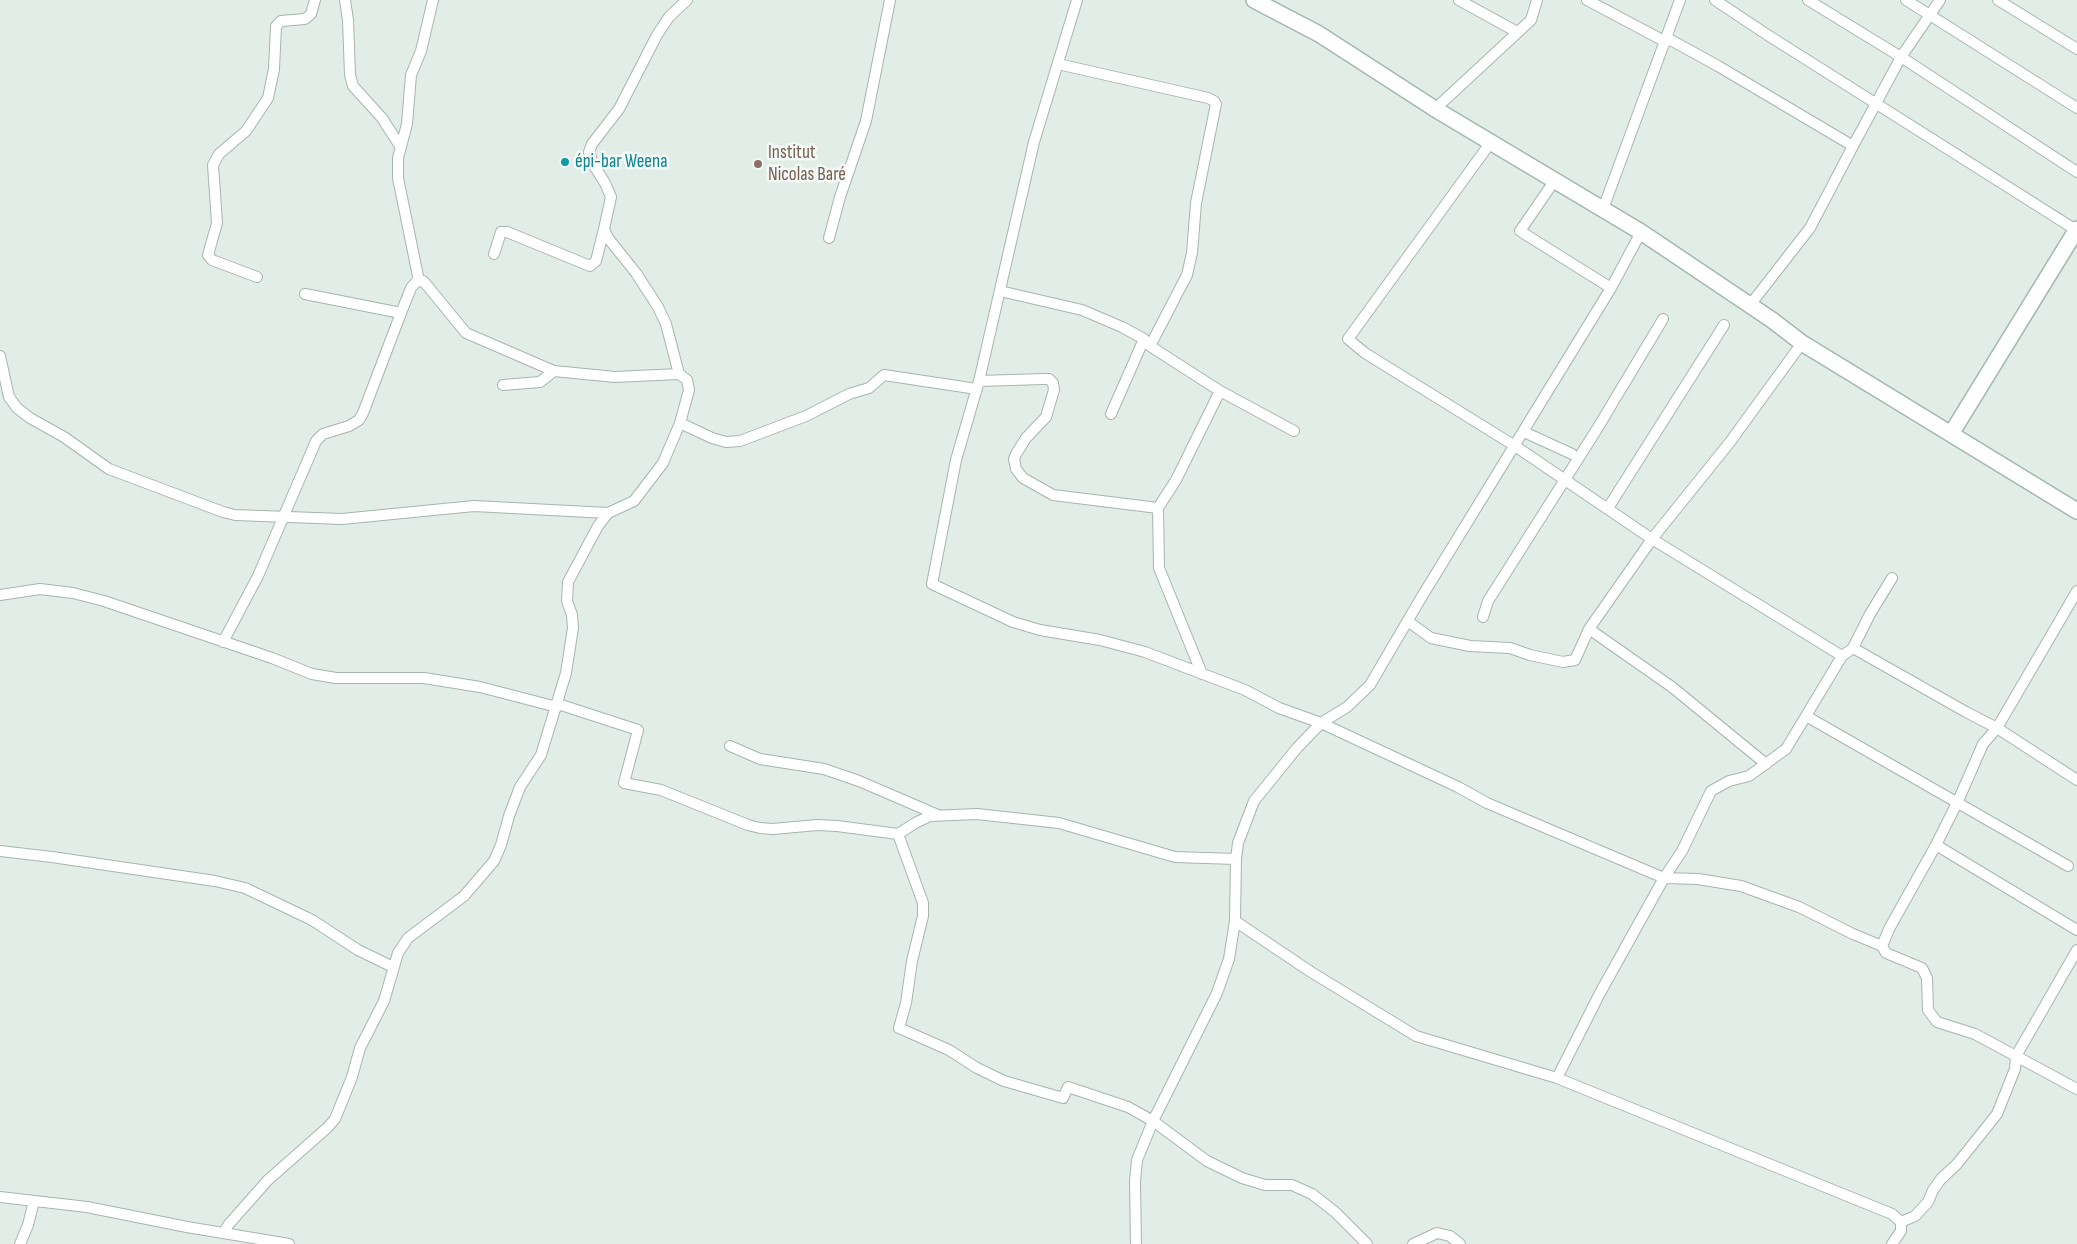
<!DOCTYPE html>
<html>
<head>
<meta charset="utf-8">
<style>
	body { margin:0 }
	canvas { display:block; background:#e3ede8 }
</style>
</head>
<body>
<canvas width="2077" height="1244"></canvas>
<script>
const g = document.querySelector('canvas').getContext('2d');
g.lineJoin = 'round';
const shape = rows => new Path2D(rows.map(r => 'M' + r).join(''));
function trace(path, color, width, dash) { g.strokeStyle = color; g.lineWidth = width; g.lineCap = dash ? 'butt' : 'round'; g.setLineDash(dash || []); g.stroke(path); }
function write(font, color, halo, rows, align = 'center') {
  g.font = font + ' "Sofia Sans Condensed",sans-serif'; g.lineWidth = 5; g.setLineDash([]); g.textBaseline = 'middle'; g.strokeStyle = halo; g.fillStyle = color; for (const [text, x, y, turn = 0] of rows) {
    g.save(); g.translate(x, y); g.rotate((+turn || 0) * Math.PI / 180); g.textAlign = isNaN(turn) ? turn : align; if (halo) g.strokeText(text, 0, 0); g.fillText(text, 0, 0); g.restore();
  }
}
const street = shape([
	[345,0,348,20,350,75,353,86,382,118,400,146],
	[1077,0,1034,142,979,381,956,460,932,584,1013,622,1040,630,1100,640,1145,652,1245,690,1279,708,1321,723,1458,787,1487,803,1664,878,1698,879,1741,886,1799,907,1853,934,1882,946,1886,953,1922,968,1927,978,1928,1010,1937,1022,1975,1034,2077,1089],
	[1459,0,1517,32],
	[1587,0,1666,42],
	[1715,0,1766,34,2076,230],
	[1808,0,1901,57,2077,172],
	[1906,0,2077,108],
	[1998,0,2077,49],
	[1667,38,1718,66,1853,146,1810,228,1750,305],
	[1058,64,1208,98,1214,101,1216,104,1196,203,1192,253,1187,275,1150,346],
	[1435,109,1531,20,1537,0],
	[1491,142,1348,339,1365,353,1515,446,1652,539,1842,656],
	[1853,146,1901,57,1940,0],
	[1555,180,1520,231,1611,288],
	[1603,209,1680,0],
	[829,238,840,197,866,121,890,0],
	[494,254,501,232,507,232,590,266,596,261,604,229],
	[257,277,212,260,208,255,217,223,213,165,219,154,246,131,268,98,274,69,276,26,281,21,305,19,311,14,315,0],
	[419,281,398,178,398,158,407,124,411,75,421,51,433,0],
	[1000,291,1082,310,1122,327,1144,339,1150,346,1220,391,1294,431],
	[305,294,401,313],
	[0,356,9,397,17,408,30,418,64,437,109,469,223,512,235,515,342,519,474,506,608,513],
	[679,374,666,324,658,307,636,273,608,238,604,229,611,197,605,183,593,164,589,152,592,144,619,109,657,35,669,17,687,0],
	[979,381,1044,379,1049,379,1053,383,1054,390,1046,417,1026,438,1016,454,1014,459,1016,469,1023,478,1053,495,1158,508],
	[503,385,540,382,554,371],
	[1111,414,1144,339],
	[680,423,712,438,726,442,740,441,806,416,849,394,869,388,884,375,977,389],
	[1524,432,1572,454],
	[1608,508,1724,325],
	[0,595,40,589,73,593,104,601,272,658,312,674,336,678,424,678,480,687,557,707],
	[1483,617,1488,601,1597,429,1663,319],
	[1409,622,1431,638,1470,646,1510,648,1530,655,1563,662,1575,660,1589,629,1652,539,1730,442,1802,343],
	[1589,629,1672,687,1766,764],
	[223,642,258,576,316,441,323,434,349,426,359,420,363,413,401,313,411,288,416,282,423,281,425,283,466,333,554,371,615,377,679,374,687,380,689,390,680,423,663,463,634,501,608,513,598,526,568,582,567,601,572,615,573,628,566,673,541,755,520,787,509,816,501,845,494,861,464,896,408,938,398,953,384,1001,360,1048,352,1077,335,1119,327,1128,268,1180,229,1224,223,1233],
	[1853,648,1966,712,1997,728,2077,780],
	[1202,674,1159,568,1158,508,1176,480,1220,391],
	[558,704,638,730,624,783,661,790,748,825,760,828,773,829,817,825,837,826,898,834,917,822,930,816,977,814,1059,823,1175,857,1236,859],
	[1806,716,2068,866],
	[730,746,760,759,824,769,859,781,938,815],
	[898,834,923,903,923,916,912,961,906,1003,899,1028,949,1050,977,1068,1004,1081,1063,1098,1068,1087,1128,1107,1153,1121,1207,1161,1242,1178,1265,1185,1292,1185,1312,1194,1335,1212,1367,1244],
	[1936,845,2077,930],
	[0,851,52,857,215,881,245,888,312,920,358,950,393,967],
	[1235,921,1311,972,1416,1036,1557,1078,1892,1214,1901,1222,1901,1231,1892,1244],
	[1882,946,1889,929,1936,845,1958,801,1983,744,1997,728,2077,591],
	[1557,1078,1600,993,1664,878,1682,851,1711,791,1729,781,1749,776,1786,749,1842,656,1853,648,1870,614,1892,578],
	[0,1197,87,1207,187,1227,289,1244],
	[1901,1222,1915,1216,1928,1202,1933,1190,1941,1179,1957,1164,1997,1114,2015,1069,2016,1056,2077,950],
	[20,1244,28,1225,34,1201],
	[1136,1244,1135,1181,1137,1160,1153,1121,1217,993,1229,959,1235,921,1236,859,1238,843,1254,801,1297,748,1321,723,1347,707,1370,685,1421,598,1611,288,1641,232],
	[1413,1244,1437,1233,1450,1236,1460,1244]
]);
const secondary = shape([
	[1254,0,1319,34,1435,109,1641,232,1772,320,1802,343,2077,511],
	[1951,434,2077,229]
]);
const markers = [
	[565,162,5,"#0f9aa8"],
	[758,164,5,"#8d6e63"]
];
const educationNames = [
	["Institut",768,153],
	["Nicolas Baré",768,175]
];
const cultureNames = [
	["épi-bar Weena",575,162]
];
trace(street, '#a5b5af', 12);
trace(secondary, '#a1b8b0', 18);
trace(street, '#fff', 10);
trace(secondary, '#fff', 15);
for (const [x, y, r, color] of markers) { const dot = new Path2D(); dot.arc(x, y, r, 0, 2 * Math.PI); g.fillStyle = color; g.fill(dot); trace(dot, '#f3f9f6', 2); }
write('19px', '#785e54', '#f3f9f6', educationNames, 'left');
write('19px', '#0d838f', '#f3f9f6', cultureNames, 'left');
</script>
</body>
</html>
